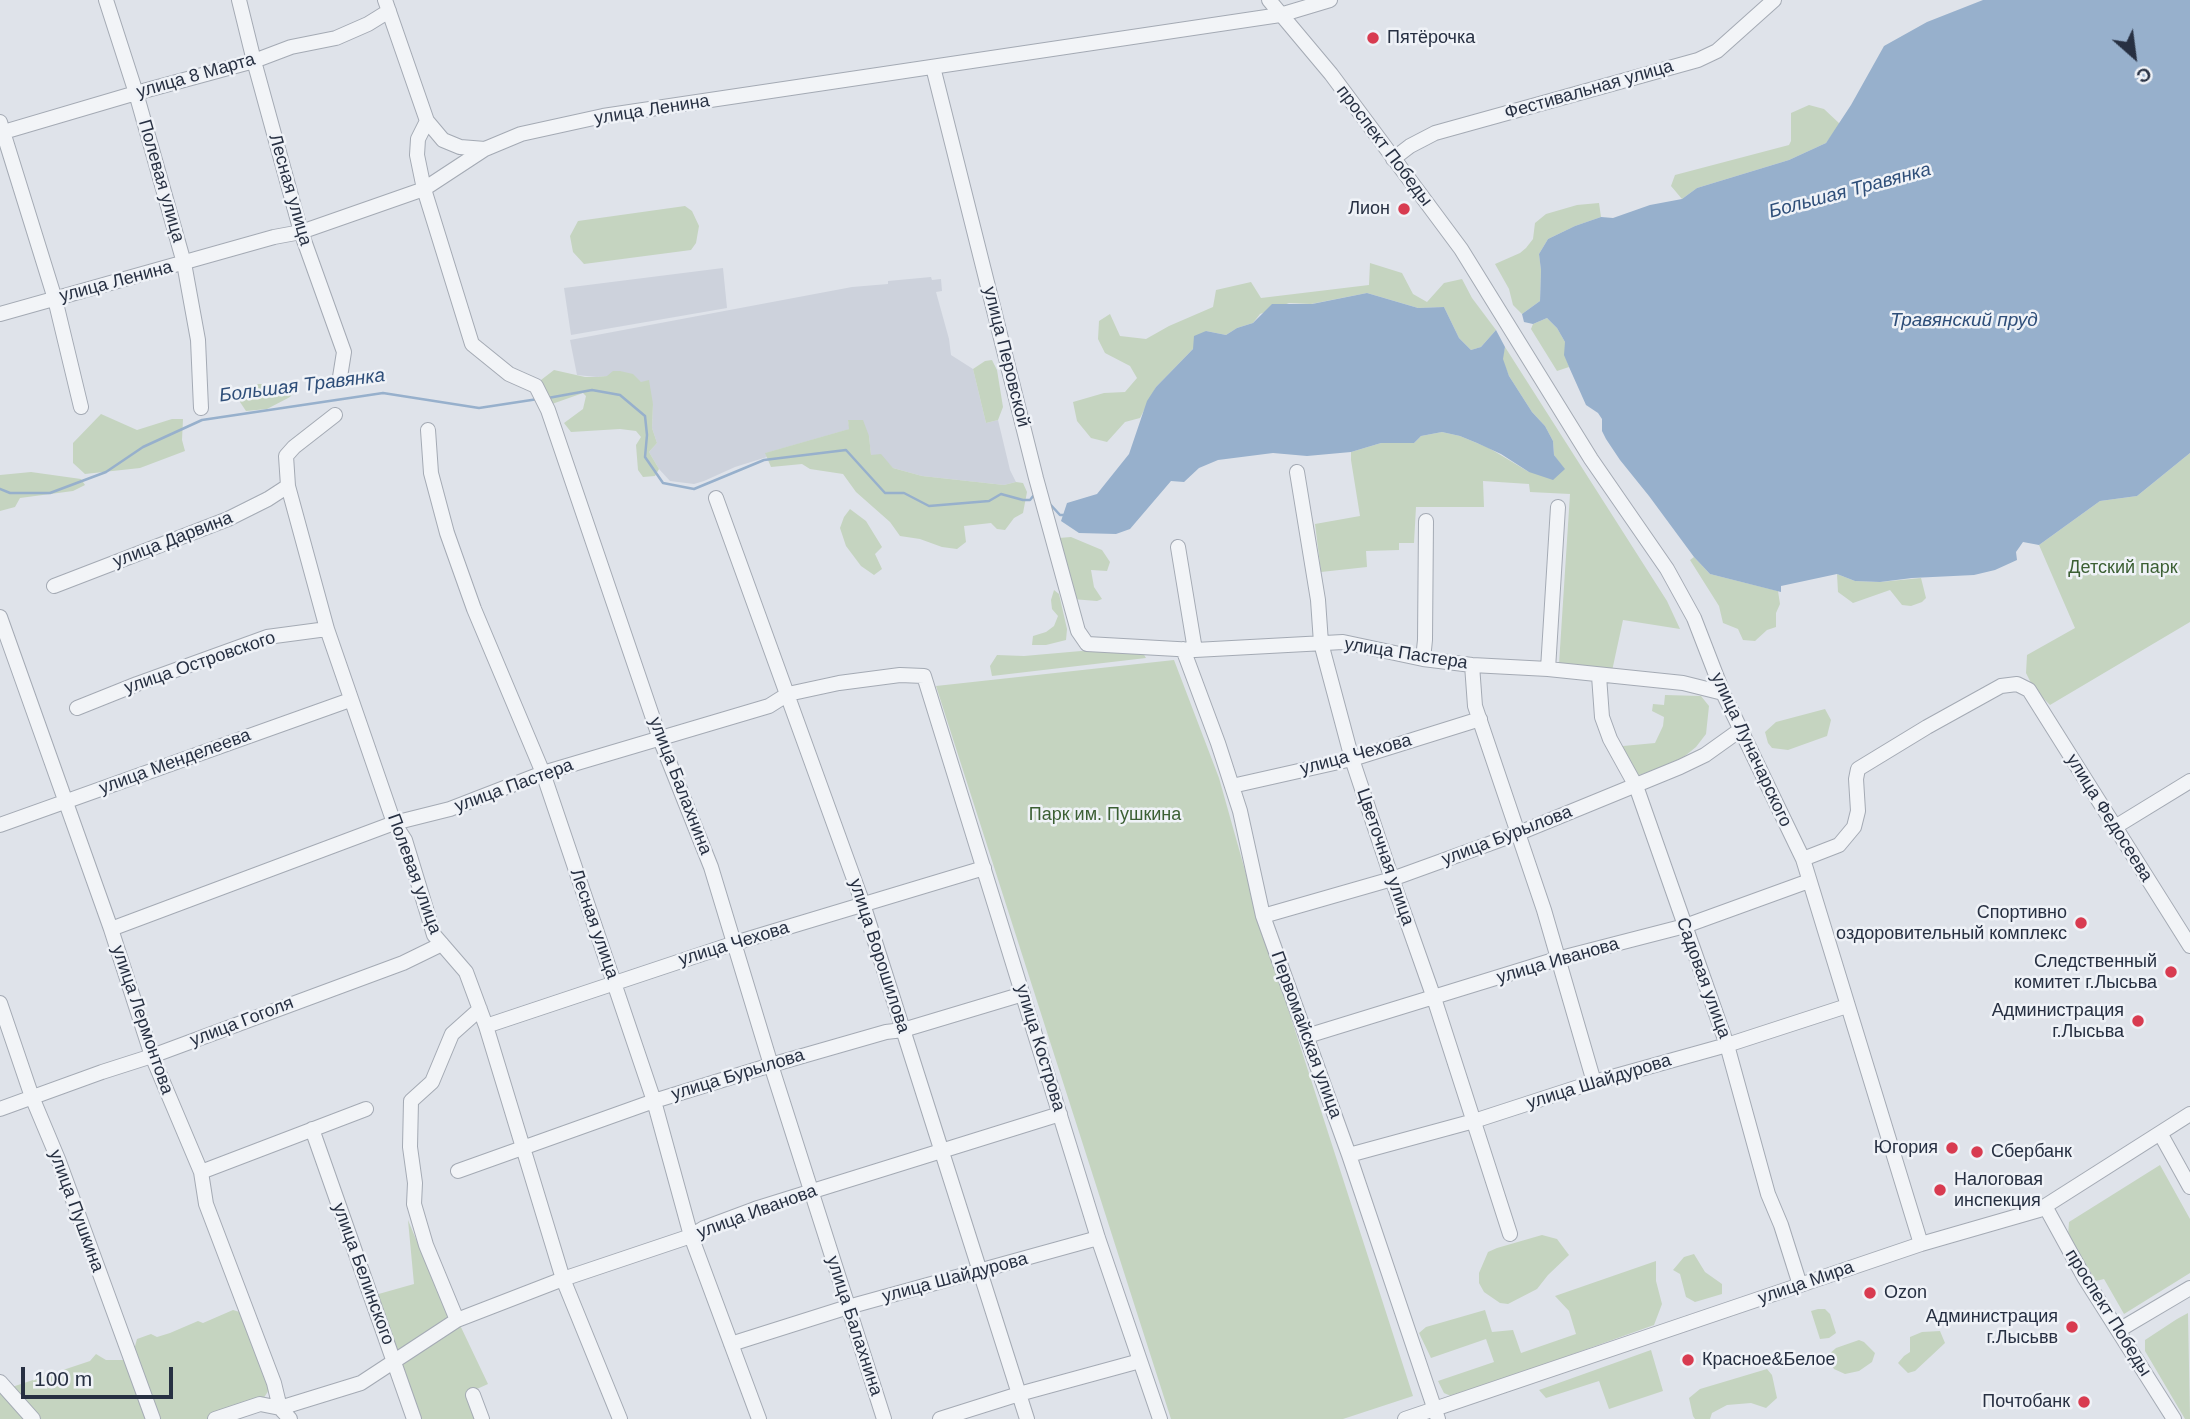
<!DOCTYPE html>
<html>
<head>
<meta charset="utf-8">
<style>
	body { margin:0 }
	#map { position:relative; width:2190px; height:1419px; overflow:hidden; background:#dfe3ea; font-family:Helvetica,sans-serif }
	canvas { display:block }
	.north { position:absolute; left:2099px; top:21px; width:70px; height:70px; -webkit-text-stroke:5px #eff2f7; paint-order:stroke; rotate:152deg; font-size:19px; font-weight:700; line-height:28px; text-align:center; color:#273042 }
	.north::after { content:''; display:block; margin:auto; width:24px; height:32px; background:#273042; clip-path:polygon(50% 0,100% 100%,50% 72%,0 100%) }
	.scale { position:absolute; left:21px; top:1367px; width:152px; height:32px; box-sizing:border-box; border:4px solid #273042; border-top:0; padding-left:9px; font-size:21px; line-height:24px; white-space:nowrap; color:#273042; -webkit-text-stroke:5px #eff2f7; paint-order:stroke }
</style>
</head>
<body>
<div id="map">
<canvas width="2190" height="1419"></canvas>
<div class="north">С</div>
<div class="scale">100 m</div>
</div>
<script>
const g = document.querySelector('canvas').getContext('2d');
g.lineJoin = 'round';
function fillPath(path, color) { g.fillStyle = color; g.fill(path, 'evenodd'); }
const shape = rows => new Path2D(rows.map(r => 'M' + r).join(''));
function trace(path, color, width, dash) { g.strokeStyle = color; g.lineWidth = width; g.lineCap = dash ? 'butt' : 'round'; g.setLineDash(dash || []); g.stroke(path); }
function write(font, color, halo, rows, align = 'center') {
  g.font = font + ' Helvetica,sans-serif'; g.lineWidth = 5; g.setLineDash([]); g.textBaseline = 'middle'; g.strokeStyle = halo; g.fillStyle = color; for (const [text, x, y, turn = 0] of rows) {
    g.save(); g.translate(x, y); g.rotate((+turn || 0) * Math.PI / 180); g.textAlign = isNaN(turn) ? turn : align; if (halo) g.strokeText(text, 0, 0); g.fillText(text, 0, 0); g.restore();
  }
}
const built = shape([
	[723,268,727,308,571,335,564,288],
	[931,277,932,280,941,279,942,291,936,292,949,339,951,355,973,369,986,423,998,420,1010,470,1016,482,1004,485,922,476,893,468,881,457,871,456,869,436,848,421,850,429,766,453,767,457,735,467,704,481,694,484,670,481,659,469,649,452,657,443,652,428,653,404,641,382,607,376,597,377,577,375,570,340,852,287,888,284,888,281]
]);
const green = shape([
	[1809,105,1824,109,1840,124,1826,143,1789,160,1697,188,1682,199,1671,186,1675,175,1789,145,1791,141,1791,113],
	[1599,203,1601,217,1575,226,1548,239,1539,254,1541,270,1540,301,1522,314,1513,305,1509,289,1495,264,1520,253,1526,248,1533,239,1535,223,1546,214,1577,205],
	[685,206,692,211,699,226,696,243,691,250,584,264,573,252,570,236,578,221],
	[1370,263,1402,273,1413,294,1427,302,1444,283,1462,279,1472,298,1496,330,1481,347,1471,350,1459,338,1444,307,1418,308,1367,293,1311,304,1289,303,1260,314,1253,323,1237,328,1226,335,1206,331,1193,349,1156,387,1140,418,1125,422,1107,442,1091,438,1077,421,1073,402,1104,393,1125,392,1137,378,1130,366,1105,353,1098,339,1099,321,1110,314,1120,336,1146,339,1169,326,1213,307,1216,290,1251,282,1261,298,1369,285],
	[1547,318,1557,328,1565,342,1565,355,1569,367,1557,371,1531,329,1533,324],
	[1505,347,1667,601,1680,629,1623,620,1612,671,1559,664,1570,494,1530,492,1529,484,1483,481,1484,507,1416,507,1414,543,1399,543,1399,550,1366,551,1367,567,1321,572,1315,524,1360,516,1351,460,1351,452,1381,443,1414,443,1421,436,1442,432,1460,436,1489,448,1529,472,1564,469,1554,455,1553,441,1545,426,1532,412,1509,376,1502,359],
	[992,360,997,370,1003,407,998,420,986,423,973,369,985,361],
	[554,370,585,377,597,377,607,376,613,371,620,371,633,374,641,382,649,380,653,404,652,428,657,443,649,452,659,469,655,476,643,477,638,470,636,445,641,437,636,431,620,429,571,432,564,423,583,409,586,396,583,393,552,404,541,380],
	[258,384,290,384,296,389,290,397,267,409,246,411,240,402,245,393],
	[101,414,137,430,172,419,183,419,182,440,185,451,140,468,85,474,73,463,73,443],
	[848,420,863,420,869,436,871,455,881,454,893,468,922,476,1004,485,1016,482,1023,483,1027,492,1023,513,1014,518,1005,530,997,529,991,523,964,526,966,542,957,549,942,547,920,539,900,536,890,522,856,492,843,474,810,469,802,464,771,467,765,453,849,429],
	[2190,453,2190,622,2050,705,2034,689,2026,673,2027,655,2075,628,2039,545,2100,501,2137,496],
	[31,472,81,479,85,485,73,491,20,498,15,507,0,511,0,475],
	[850,509,866,521,882,547,875,554,882,569,874,575,861,566,846,546,840,528,844,517],
	[1071,537,1102,550,1110,562,1107,571,1091,570,1094,587,1102,599,1097,601,1072,599,1059,538],
	[1694,557,1710,574,1778,591,1780,604,1776,613,1776,627,1767,630,1755,641,1743,640,1738,629,1723,623,1719,606,1690,560],
	[1837,574,1855,581,1880,582,1921,578,1926,598,1922,602,1911,606,1902,605,1890,590,1853,603,1838,592],
	[1054,590,1059,594,1067,629,1066,640,1046,645,1032,645,1033,636,1046,632,1054,626,1058,616,1052,609,1051,600],
	[1081,651,1143,653,1146,658,992,676,990,666,997,655,1024,656],
	[1174,660,1219,778,1255,906,1413,1396,1343,1419,1171,1419,936,686],
	[1665,695,1701,696,1709,706,1706,734,1696,747,1680,760,1634,777,1625,765,1623,746,1655,743,1663,726,1664,717,1652,711,1653,704,1664,705],
	[1825,709,1831,720,1827,736,1788,750,1772,748,1768,743,1765,732,1776,722],
	[2160,1165,2190,1219,2190,1273,2124,1314,2104,1279,2096,1281,2068,1236,2069,1222],
	[408,1220,449,1319,397,1352,375,1295,414,1284],
	[1542,1235,1557,1239,1569,1255,1548,1275,1537,1289,1508,1304,1500,1303,1484,1292,1479,1283,1479,1273,1488,1252,1497,1248],
	[1694,1254,1705,1272,1722,1284,1722,1294,1695,1302,1686,1297,1680,1274,1673,1270,1684,1257],
	[1656,1261,1656,1281,1662,1304,1654,1325,1453,1397,1444,1393,1438,1381,1494,1362,1486,1339,1431,1358,1419,1333,1426,1327,1485,1310,1492,1332,1513,1330,1521,1353,1576,1334,1569,1311,1555,1296],
	[1818,1309,1825,1309,1830,1314,1836,1333,1829,1338,1820,1339,1811,1311],
	[233,1310,243,1313,269,1390,263,1399,210,1419,156,1419,134,1350,137,1339,151,1334,157,1337,170,1333,198,1321,203,1323],
	[2188,1313,2190,1419,2185,1419,2145,1351,2145,1340,2177,1319],
	[459,1323,488,1384,468,1393,475,1419,418,1419,401,1363],
	[1940,1331,1945,1343,1915,1371,1908,1373,1898,1363,1904,1356,1910,1352,1910,1337,1922,1332],
	[1859,1340,1864,1342,1875,1353,1872,1362,1859,1371,1845,1374,1834,1369,1827,1356,1836,1348],
	[1651,1350,1663,1391,1609,1409,1599,1381,1546,1398,1539,1390],
	[96,1354,106,1360,126,1360,148,1419,0,1419,0,1391,90,1361],
	[1767,1369,1772,1375,1777,1398,1766,1408,1751,1403,1727,1405,1712,1413,1710,1419,1695,1419,1693,1416,1689,1398,1700,1389]
]);
const water = shape([
	[1983,0,2190,0,2190,453,2137,496,2100,501,2039,545,2023,542,2016,552,2017,560,1995,570,1974,575,1912,578,1880,582,1855,581,1837,574,1781,586,1781,592,1710,574,1694,557,1649,496,1620,460,1606,439,1602,431,1602,419,1598,413,1586,405,1569,367,1564,355,1565,342,1557,328,1547,318,1533,324,1524,322,1522,314,1540,301,1541,270,1539,254,1548,239,1575,226,1601,217,1613,218,1650,205,1682,199,1697,188,1789,160,1826,143,1851,105,1884,46,1927,22],
	[1367,293,1418,308,1444,307,1459,338,1471,350,1481,347,1496,330,1505,347,1503,359,1509,376,1532,412,1545,426,1553,441,1554,455,1565,469,1553,480,1529,472,1501,454,1477,443,1460,436,1442,432,1421,436,1414,443,1381,443,1351,452,1307,456,1273,453,1218,460,1199,468,1184,482,1171,481,1130,529,1116,534,1079,533,1061,521,1067,503,1097,494,1129,454,1147,401,1156,387,1193,349,1194,336,1206,331,1226,335,1237,328,1253,323,1272,304,1312,304]
]);
const stream = shape([
	[548,398,592,390,620,395,645,416,647,435,645,457,663,483,694,489,764,460,846,450,885,493,904,493,929,506,989,501,1001,494,1023,500,1030,500,1034,495],
	[0,489,10,493,50,493,106,472,143,447,202,420,383,393,479,408,538,399],
	[1049,503,1060,515,1065,515]
]);
const minor = shape([
	[106,0,136,93,184,263,198,340,201,408],
	[239,0,254,61,301,232,344,352,340,377],
	[385,0,427,121,443,140,460,147,485,149],
	[1269,0,1331,74,1461,249,1591,459,1667,569,1694,618,1723,693,1803,859,1921,1244],
	[933,67,1036,478,1078,631,1087,644,1195,650,1343,642,1423,659,1472,665,1548,669,1683,683,1723,693],
	[427,121,418,139,417,155,424,189,472,344,509,374,536,386,548,410,660,739,711,867,771,1065,884,1419],
	[0,122,55,299,81,407],
	[0,133,136,93,254,61,291,47,336,38,368,24,389,11],
	[1393,159,1410,146,1435,133,1698,60,1717,51,1774,0],
	[0,314,274,237,301,232,424,189,485,149,521,134,603,116,1280,15,1330,0],
	[335,415,294,447,286,456,288,486,327,629,394,823,405,840,434,935,466,972,486,1026,563,1279,620,1419],
	[428,430,431,473,447,533,474,609,543,773,654,1101,691,1236,759,1419],
	[1297,472,1318,600,1321,643,1352,759,1392,879,1434,998,1510,1234],
	[716,498,863,904,1027,1419],
	[1178,547,1195,650],
	[54,586,228,519,268,499,288,486],
	[0,617,111,929,152,1056,201,1172,206,1204,274,1383,280,1408,290,1419],
	[1183,649,1218,743,1240,811,1263,916,1349,1155,1438,1419],
	[1423,659,1425,640,1426,521],
	[1472,665,1475,706,1544,910,1594,1082],
	[1548,669,1558,507],
	[1599,676,1602,717,1610,739,1636,786,1727,1045,1768,1194,1781,1225,1800,1285],
	[77,708,137,684,267,637,327,629],
	[1232,786,1352,759,1480,719],
	[0,825,350,700],
	[2115,827,2190,781],
	[1803,859,1839,845,1854,827,1858,811,1856,779,1858,769,1927,727,2001,686,2017,684,2029,690,2190,946],
	[1263,916,1392,879,1519,833,1680,767,1705,755,1740,730],
	[111,929,394,823,450,809,543,773,769,706,788,694,839,683,900,675,924,676,1098,1238,1160,1419],
	[0,1003,32,1097,58,1159,153,1419],
	[486,1026,735,943,984,868],
	[1307,1036,1557,959,1685,926,1809,881],
	[0,1109,102,1072,152,1056,403,963,442,944],
	[312,1129,414,1419],
	[2160,1133,2190,1187],
	[1349,1155,1474,1121,1594,1082,1727,1045,1847,1006],
	[458,1171,654,1101,771,1065,886,1032,903,1030,1023,994],
	[201,1172,366,1109],
	[2045,1206,2084,1277,2174,1419],
	[457,1320,426,1245,414,1204,415,1183,410,1147,411,1101,432,1082,452,1034,480,1009],
	[2119,1330,2190,1288],
	[731,1344,848,1307,1098,1238],
	[0,1382,33,1419],
	[473,1395,482,1419],
	[215,1419,260,1404,280,1408,361,1383,457,1320,563,1279,691,1236,704,1228,755,1209,1060,1114],
	[940,1419,1019,1394,1140,1361],
	[1405,1419,1921,1244,2039,1210,2190,1114]
]);
const markers = [
	[1373,38,7,"#d83b50"],
	[1404,209,7,"#d83b50"],
	[2081,923,7,"#d83b50"],
	[2171,972,7,"#d83b50"],
	[2138,1021,7,"#d83b50"],
	[1952,1148,7,"#d83b50"],
	[1977,1152,7,"#d83b50"],
	[1940,1190,7,"#d83b50"],
	[1870,1293,7,"#d83b50"],
	[2072,1327,7,"#d83b50"],
	[1688,1360,7,"#d83b50"],
	[2084,1402,7,"#d83b50"]
];
const poiNames = [
	["Пятёрочка",1387,38,"left"],
	["Лион",1390,209],
	["Спортивно",2067,913],
	["оздоровительный комплекс",2067,934],
	["Следственный",2157,962],
	["комитет г.Лысьва",2157,983],
	["Администрация",2124,1011],
	["г.Лысьва",2124,1032],
	["Югория",1938,1148],
	["Сбербанк",1991,1152,"left"],
	["Налоговая",1954,1180,"left"],
	["инспекция",1954,1201,"left"],
	["Ozon",1884,1293,"left"],
	["Администрация",2058,1317],
	["г.Лысьвв",2058,1338],
	["Красное&Белое",1702,1360,"left"],
	["Почтобанк",2070,1402]
];
const streetNames = [
	["улица 8 Марта",196,76,-16],
	["Фестивальная улица",1589,90,-16],
	["улица Ленина",652,110,-9],
	["проспект Победы",1384,146,53],
	["Полевая улица",161,181,74],
	["Лесная улица",290,190,74],
	["улица Ленина",116,282,-15],
	["улица Перовской",1006,357,76],
	["улица Дарвина",173,540,-21],
	["улица Пастера",1406,654,9],
	["улица Островского",200,663,-19],
	["улица Луначарского",1751,750,65],
	["улица Чехова",1356,755,-15],
	["улица Менделеева",175,762,-20],
	["улица Пастера",514,786,-20],
	["улица Балахнина",680,786,69],
	["улица Федосеева",2109,818,58],
	["улица Бурылова",1507,836,-21],
	["Цветочная улица",1385,857,71],
	["Полевая улица",414,874,70],
	["Лесная улица",594,924,71],
	["улица Чехова",734,944,-17],
	["улица Ворошилова",879,956,72],
	["улица Иванова",1558,961,-16],
	["Садовая улица",1703,978,70],
	["улица Лермонтова",142,1020,71],
	["улица Гоголя",242,1022,-21],
	["Первомайская улица",1306,1035,70],
	["улица Кострова",1040,1048,73],
	["улица Бурылова",738,1075,-17],
	["улица Шайдурова",1599,1082,-17],
	["улица Пушкина",76,1211,70],
	["улица Иванова",757,1212,-20],
	["улица Белинского",363,1274,70],
	["улица Шайдурова",955,1278,-15],
	["улица Мира",1806,1283,-19],
	["проспект Победы",2108,1313,58],
	["улица Балахнина",854,1326,72]
];
const parkNames = [
	["Детский парк",2123,568],
	["Парк им. Пушкина",1105,815]
];
const waterNames = [
	["Большая Травянка",1850,191,-15],
	["Травянский пруд",1964,321],
	["Большая Травянка",302,386,-7]
];
fillPath(built, '#cdd2dc');
fillPath(green, '#c5d4c0');
fillPath(water, '#97b0cc');
trace(stream, '#97b0cc', 2.5);
trace(minor, '#a4aab4', 16);
trace(minor, '#f2f4f7', 14);
for (const [x, y, r, color] of markers) { const dot = new Path2D(); dot.arc(x, y, r, 0, 2 * Math.PI); g.fillStyle = color; g.fill(dot); trace(dot, '#eff2f7', 2.5); }
write('18px', '#273042', '#eff2f7', poiNames, 'right');
write('18px', '#273042', '#eff2f7', streetNames);
write('18px', '#3b5f33', '#eff2f7', parkNames);
write('italic 19px', '#2e4e79', '#eff2f7', waterNames);
</script>
</body>
</html>
